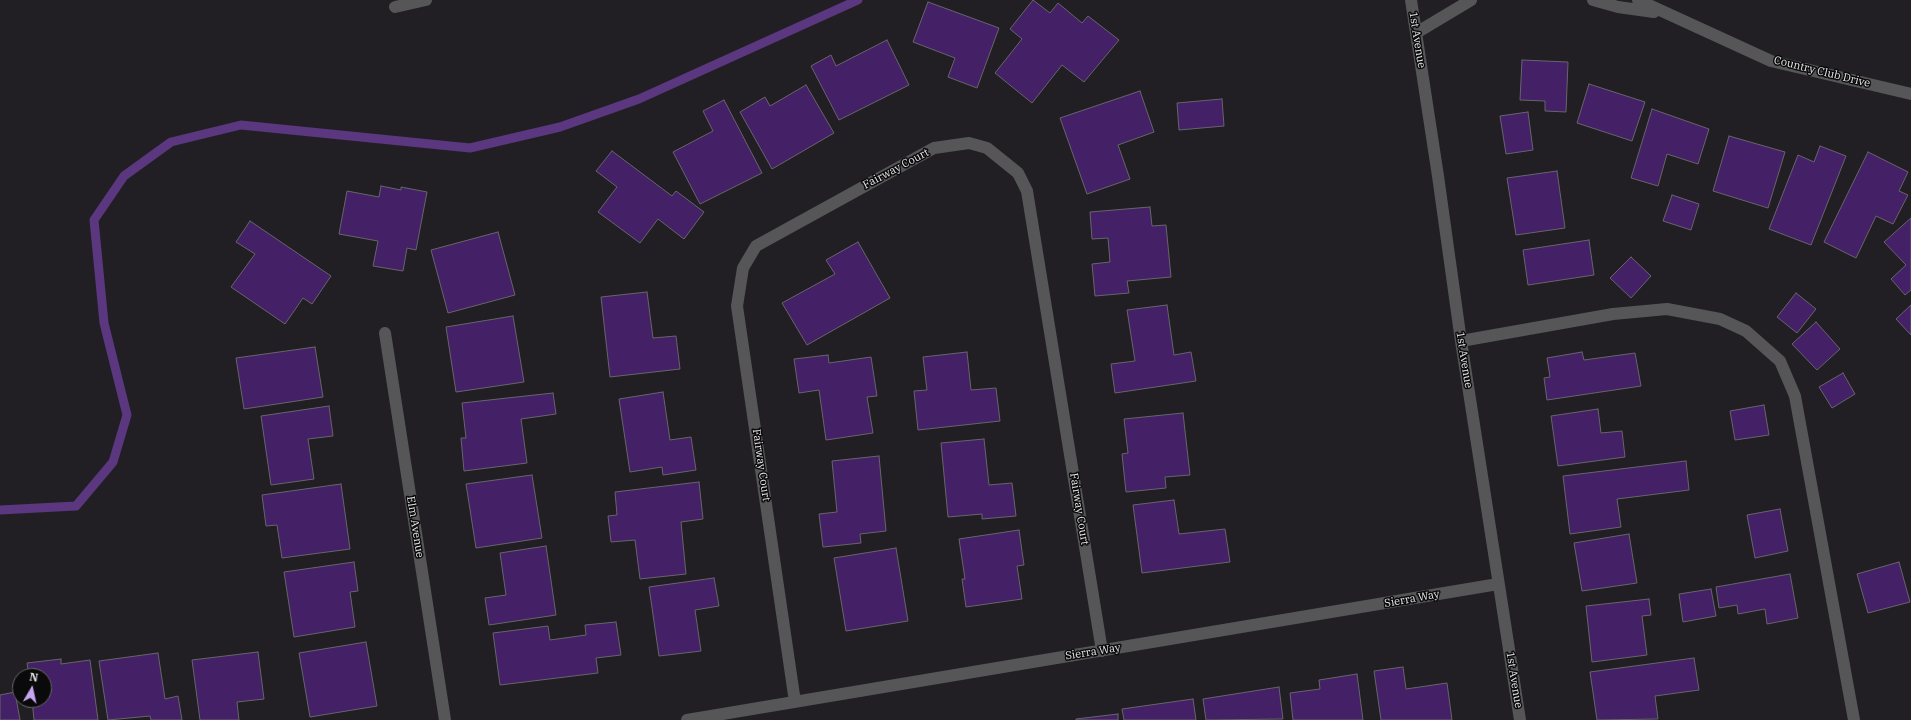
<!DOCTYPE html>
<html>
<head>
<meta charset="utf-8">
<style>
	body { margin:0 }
	#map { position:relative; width:1911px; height:720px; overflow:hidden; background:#211f24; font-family:"IBM Plex Serif",serif }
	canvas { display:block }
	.north { position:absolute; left:12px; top:668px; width:40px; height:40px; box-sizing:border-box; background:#0a0a0b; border:1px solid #626264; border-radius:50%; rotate:9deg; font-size:11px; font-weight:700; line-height:16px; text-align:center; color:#e7e6e9 }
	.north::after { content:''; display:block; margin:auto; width:14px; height:18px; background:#c6a6f0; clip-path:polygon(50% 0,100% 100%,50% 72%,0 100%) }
</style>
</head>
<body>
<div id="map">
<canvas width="1911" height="720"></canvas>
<div class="north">N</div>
</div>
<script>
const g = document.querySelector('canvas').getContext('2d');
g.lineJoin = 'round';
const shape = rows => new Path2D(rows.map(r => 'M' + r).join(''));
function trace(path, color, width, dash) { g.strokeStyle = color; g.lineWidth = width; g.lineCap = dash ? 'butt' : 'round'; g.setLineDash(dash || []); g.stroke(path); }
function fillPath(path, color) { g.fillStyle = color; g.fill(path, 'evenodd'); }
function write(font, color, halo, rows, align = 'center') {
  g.font = font + ' "IBM Plex Serif",serif'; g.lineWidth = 3; g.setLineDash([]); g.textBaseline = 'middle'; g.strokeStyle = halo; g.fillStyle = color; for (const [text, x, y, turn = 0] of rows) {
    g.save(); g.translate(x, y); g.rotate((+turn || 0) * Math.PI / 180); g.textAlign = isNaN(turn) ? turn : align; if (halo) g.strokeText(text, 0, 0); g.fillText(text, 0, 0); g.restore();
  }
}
const stream = shape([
	[0,510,76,506,113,462,127,415,104,323,94,220,124,176,171,142,241,125,470,148,560,127,639,99,858,0]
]);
const building = shape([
	[1033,0,1050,13,1058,3,1082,23,1088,16,1119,40,1084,82,1062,65,1032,103,995,73,1022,39,1010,29,1033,0],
	[928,2,999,28,977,88,948,77,955,58,913,42,928,2],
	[887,40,909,85,839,120,811,66,831,55,836,66,887,40],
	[1522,60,1568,62,1566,112,1545,111,1545,101,1520,100,1522,60],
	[1589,84,1645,102,1632,141,1577,123,1589,84],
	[806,85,834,133,772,169,740,112,765,97,770,106,806,85],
	[1140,91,1154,132,1118,145,1130,179,1087,194,1060,118,1140,91],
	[1222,99,1224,126,1179,130,1177,103,1222,99],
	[724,100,762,173,700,204,673,152,713,131,703,111,724,100],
	[1652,109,1709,129,1698,164,1667,154,1658,186,1631,178,1652,109],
	[1528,112,1533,150,1506,154,1500,116,1528,112],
	[1729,136,1785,152,1768,208,1713,191,1729,136],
	[1820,146,1846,156,1811,245,1769,229,1798,155,1814,162,1820,146],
	[612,151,672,196,676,191,704,212,684,239,658,219,640,243,598,212,617,187,596,171,612,151],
	[1868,152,1908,172,1899,191,1908,195,1893,224,1876,216,1856,258,1824,242,1868,152],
	[1557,171,1565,228,1516,235,1507,178,1557,171],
	[381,186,401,190,401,187,427,192,416,250,407,248,403,271,373,266,378,241,339,234,347,191,379,197,381,186],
	[1672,195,1699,204,1691,230,1663,221,1672,195],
	[1150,207,1152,226,1166,225,1171,277,1127,281,1129,293,1095,296,1092,264,1110,262,1108,238,1092,239,1090,212,1150,207],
	[1911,218,1911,290,1905,295,1891,279,1906,265,1884,242,1911,218],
	[250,221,331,276,312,304,303,298,285,324,231,287,255,254,236,242,250,221],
	[498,232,515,295,448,313,431,250,498,232],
	[1589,240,1594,275,1528,285,1523,250,1589,240],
	[858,242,890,298,807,345,782,303,835,274,826,260,858,242],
	[1631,257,1651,276,1631,298,1610,278,1631,257],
	[647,292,653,338,676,336,680,369,610,377,601,297,647,292],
	[1796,293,1816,309,1797,333,1777,317,1796,293],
	[1167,305,1174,355,1191,352,1196,381,1115,393,1111,364,1135,361,1127,310,1167,305],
	[1911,305,1911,335,1896,319,1911,305],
	[513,316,524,382,456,392,446,327,513,316],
	[1816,322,1840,349,1817,370,1792,344,1816,322],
	[315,347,323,397,244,409,236,358,315,347],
	[967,352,971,390,996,388,1000,421,918,430,914,391,927,390,923,357,967,352],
	[1582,352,1584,360,1635,353,1641,386,1547,400,1544,378,1550,377,1547,358,1582,352],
	[828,355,829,363,871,357,877,396,867,397,873,433,826,440,819,390,799,393,794,359,828,355],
	[1843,373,1855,394,1832,408,1819,387,1843,373],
	[663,392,670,440,691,437,696,470,663,475,662,467,630,472,619,399,663,392],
	[553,393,556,414,521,419,527,463,464,471,461,438,466,438,462,403,553,393],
	[1764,405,1769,435,1735,440,1730,411,1764,405],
	[329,406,333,436,308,439,314,479,271,485,261,416,329,406],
	[1598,409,1601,433,1622,431,1625,457,1558,466,1551,416,1598,409],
	[1183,413,1190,475,1165,477,1166,488,1126,492,1122,454,1128,453,1124,419,1183,413],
	[984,439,989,485,1012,483,1016,516,982,519,982,514,948,517,941,443,984,439],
	[879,456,886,531,860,534,861,543,823,547,819,514,837,512,832,461,879,456],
	[1686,461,1689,490,1617,499,1621,527,1570,534,1563,476,1686,461],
	[532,475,542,538,476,548,466,484,532,475],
	[699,482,703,519,681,522,686,574,640,579,635,540,611,542,608,516,617,515,615,492,699,482],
	[341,484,350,549,282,558,277,525,266,526,262,495,341,484],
	[1174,500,1179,534,1225,529,1230,562,1142,573,1133,505,1174,500],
	[1780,509,1788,551,1755,558,1747,515,1780,509],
	[1019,530,1024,565,1017,566,1022,599,966,607,962,579,965,579,959,539,1019,530],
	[1629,534,1637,583,1582,591,1574,543,1629,534],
	[546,546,556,615,489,625,485,598,506,595,500,553,546,546],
	[896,548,908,621,846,631,834,558,896,548],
	[354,562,358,591,350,592,355,627,294,637,284,572,354,562],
	[1899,562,1910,602,1868,613,1857,574,1899,562],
	[1790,574,1798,618,1767,624,1765,609,1738,614,1737,605,1719,608,1716,587,1790,574],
	[714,578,719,606,695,610,701,651,659,656,649,587,714,578],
	[1711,589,1716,616,1683,622,1679,594,1711,589],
	[1649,599,1651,615,1642,616,1647,655,1592,662,1586,606,1649,599],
	[616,622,621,655,596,658,598,673,500,685,493,633,548,626,550,640,586,635,585,625,616,622],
	[366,642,377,706,310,717,299,653,366,642],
	[258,652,264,699,237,702,239,720,200,720,192,660,258,652],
	[158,653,165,699,178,696,182,720,151,720,150,716,108,720,99,661,158,653],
	[1694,658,1699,690,1655,696,1658,719,1597,720,1590,672,1694,658],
	[61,659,61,664,90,660,98,720,34,720,32,700,44,700,44,676,29,676,27,663,61,659],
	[1403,667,1406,689,1447,683,1452,720,1381,720,1374,671,1403,667],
	[1357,674,1363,720,1293,720,1290,693,1320,689,1319,680,1357,674],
	[1279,687,1283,719,1206,720,1203,699,1279,687],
	[15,692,20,720,0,720,0,695,15,692],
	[1193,699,1196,720,1124,720,1122,709,1193,699],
	[1118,714,1118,720,1076,720,1076,719,1118,714]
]);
const minor = shape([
	[1411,0,1438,176,1461,341,1520,720],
	[1593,0,1618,7,1654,12],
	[1638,0,1771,61,1911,94],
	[395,7,426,0],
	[1416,33,1471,0],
	[385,333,445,720],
	[1461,341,1613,314,1667,309,1720,319,1746,331,1780,361,1795,396,1854,720],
	[795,702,737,306,743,268,756,246,934,148,969,143,987,148,1018,173,1027,191,1102,651],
	[687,720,1498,584]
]);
const streetNames = [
	["1st Avenue",1417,40,81],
	["Country Club Drive",1822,72,14],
	["Fairway Court",896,169,-28],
	["1st Avenue",1464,360,81],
	["Fairway Court",761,465,82],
	["Fairway Court",1079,509,81],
	["Elm Avenue",415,527,81],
	["Sierra Way",1412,599,-10],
	["Sierra Way",1093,652,-9],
	["1st Avenue",1514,680,81]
];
trace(stream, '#5a377f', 9);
fillPath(building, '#442067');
trace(building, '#67656a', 1);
trace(minor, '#565557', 12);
write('11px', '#e7e6e9', '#0a0a0b', streetNames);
</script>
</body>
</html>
